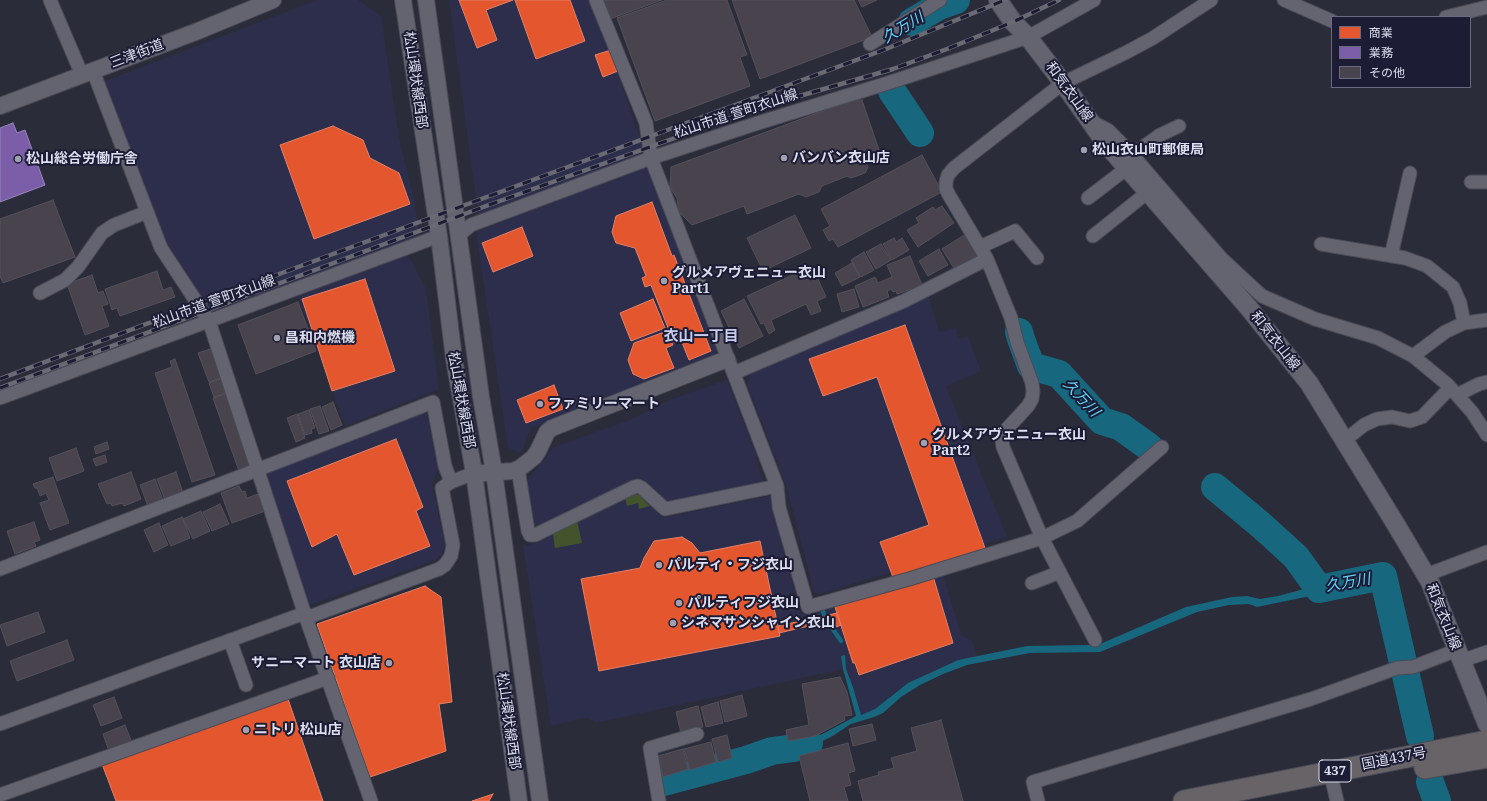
<!DOCTYPE html>
<html>
<head>
<meta charset="utf-8">
<style>
	body { margin:0 }
	#map { position:relative; width:1487px; height:801px; overflow:hidden; background:#2b2c3a; font-family:"Noto Serif","Noto Sans JP",serif }
	canvas { display:block }
	.legend { position:absolute; left:1331px; top:16px; width:140px; height:72px; box-sizing:border-box; background:#1c1c35; border:1px solid #696a80; margin:0; padding:5px 7px; list-style:none; font-size:12px; color:#dddff0 }
	.legend li { display:flex; align-items:center; gap:8px; height:20px }
	.legend b { width:20px; border:1px solid #696a80 }
</style>
</head>
<body>
<div id="map">
<canvas width="1487" height="801"></canvas>
<ul class="legend">
<li><b style="height:11px;background:#e4572e"></b>商業</li>
<li><b style="height:11px;background:#7b5ea7"></b>業務</li>
<li><b style="height:11px;background:#48434d"></b>その他</li>
</ul>
</div>
<script>
const g = document.querySelector('canvas').getContext('2d');
g.lineJoin = 'round';
function fillPath(path, color) { g.fillStyle = color; g.fill(path, 'evenodd'); }
const shape = rows => new Path2D(rows.map(r => 'M' + r).join(''));
function trace(path, color, width, dash) { g.strokeStyle = color; g.lineWidth = width; g.lineCap = dash ? 'butt' : 'round'; g.setLineDash(dash || []); g.stroke(path); }
function write(font, color, halo, rows, align = 'center') {
  g.font = font + ' "Noto Serif","Noto Sans JP",serif'; g.lineWidth = 4; g.setLineDash([]); g.textBaseline = 'middle'; g.strokeStyle = halo; g.fillStyle = color; for (const [text, x, y, turn = 0] of rows) {
    g.save(); g.translate(x, y); g.rotate((+turn || 0) * Math.PI / 180); g.textAlign = isNaN(turn) ? turn : align; if (halo) g.strokeText(text, 0, 0); g.fillText(text, 0, 0); g.restore();
  }
}
const built = shape([
	[317,0,358,0,381,16,399,138,414,200,420,236,207,315,162,238,103,82],
	[449,0,593,0,645,153,479,214,475,191],
	[645,167,649,170,717,345,715,355,531,428,521,453,508,448,476,232,582,191],
	[408,255,426,289,439,389,345,426,298,296],
	[928,294,939,332,956,328,958,339,968,337,981,371,946,386,1007,537,819,594,814,592,787,488,747,384,751,373],
	[727,380,757,457,755,458,763,482,668,502,644,479,637,478,539,527,533,525,526,482,554,447,630,420,672,399],
	[420,408,427,414,439,466,432,486,445,546,438,559,308,606,262,469],
	[633,494,637,494,640,496,663,518,769,496,801,614,942,571,961,635,972,641,977,656,958,660,924,675,897,690,875,709,861,715,853,687,846,669,845,655,841,656,843,669,596,723,588,718,581,718,551,726,523,545,530,546],
	[832,625,842,640,839,642,829,626]
]);
const green = shape([
	[633,494,637,494,640,496,650,506,639,509,638,503,627,506,625,498],
	[577,521,582,543,555,548,553,534]
]);
const water = shape([
	[1315,586,1320,594,1257,607,1249,604,1229,605,1197,612,1100,652,1030,653,967,665,943,674,920,685,901,697,883,713,874,717,851,724,831,737,811,746,795,751,772,754,772,747,791,745,815,738,856,716,843,669,841,656,845,655,846,669,853,687,861,715,875,709,908,683,958,660,1027,646,1089,645,1100,644,1186,607,1232,597,1247,596,1260,599,1278,596]
]);
const shops = shape([
	[459,0,513,0,486,10,497,40,477,48,459,0],
	[515,0,570,0,585,41,536,59,515,0],
	[611,50,618,71,603,77,595,55,611,50],
	[333,126,363,140,370,158,399,173,410,204,314,239,280,145,333,126],
	[652,202,672,256,674,255,711,351,689,360,681,340,674,343,651,285,645,287,642,278,646,276,635,248,616,243,612,232,616,216,652,202],
	[522,227,533,256,493,272,482,243,522,227],
	[365,279,395,371,332,391,302,299,365,279],
	[653,299,665,328,631,341,620,313,653,299],
	[905,325,985,548,894,580,880,542,929,525,877,377,823,396,809,359,905,325],
	[667,331,673,345,666,348,674,368,644,379,633,374,628,360,634,343,667,331],
	[554,385,563,409,526,423,517,400,554,385],
	[396,439,423,507,416,511,430,546,354,575,337,534,312,547,287,481,396,439],
	[682,537,692,543,700,553,760,541,780,636,599,671,581,579,640,568,644,558,654,541,682,537],
	[933,576,953,643,859,675,855,663,853,663,835,607,933,576],
	[425,586,441,597,452,702,439,704,446,751,370,777,317,624,425,586],
	[837,613,841,625,836,627,834,620,779,633,778,626,837,613],
	[287,696,323,801,116,801,102,764,287,696],
	[493,794,489,801,472,801,493,794]
]);
const offices = shape([
	[13,123,17,133,25,130,45,185,0,202,0,128,13,123]
]);
const stream = shape([
	[822,609,824,614],
	[830,625,841,641]
]);
const river = shape([
	[912,22,939,6,956,0],
	[892,91,920,133],
	[1019,332,1021,339,1031,366,1059,374,1102,421,1121,427,1149,447],
	[1215,487,1262,526,1296,557,1319,589,1383,576,1420,736],
	[664,782,746,760,772,751,794,748,809,743],
	[1430,782,1437,801]
]);
const building = shape([
	[602,0,662,0,610,19,602,0],
	[667,0,727,0,747,55,740,57,750,86,655,121,617,18,667,0],
	[732,0,854,0,872,37,760,79,732,0],
	[858,0,877,0,862,7,858,0],
	[861,97,881,156,865,161,868,167,865,173,851,178,847,176,822,186,819,192,806,197,799,194,747,214,744,206,692,225,679,212,677,198,670,187,671,167,861,97],
	[922,155,942,192,838,247,833,239,829,241,823,230,830,226,821,209,922,155],
	[53,200,75,257,3,283,0,276,0,219,53,200],
	[942,206,954,223,918,247,907,230,919,223,916,218,933,207,935,210,942,206],
	[795,215,811,248,763,271,747,238,795,215],
	[966,234,978,255,955,270,942,249,966,234],
	[894,238,896,242,902,238,909,250,892,260,883,244,894,238],
	[881,244,891,260,876,269,866,252,881,244],
	[939,249,948,265,928,276,919,261,939,249],
	[864,252,874,270,861,277,851,260,864,252],
	[910,256,922,285,897,294,896,291,893,292,891,289,887,291,889,297,863,307,855,286,875,277,878,283,892,277,887,265,910,256],
	[852,263,860,277,842,286,835,273,852,263],
	[812,266,826,297,817,301,821,311,811,315,806,304,771,320,775,330,769,334,764,323,761,324,747,296,812,266],
	[157,271,163,290,171,287,175,297,120,316,117,308,112,310,105,289,157,271],
	[92,275,98,293,103,291,108,304,102,306,109,326,85,335,67,284,92,275],
	[854,289,859,307,842,312,837,294,854,289],
	[744,299,763,336,739,348,721,311,744,299],
	[298,302,316,351,256,374,238,325,298,302],
	[213,348,224,377,209,382,198,353,213,348],
	[175,359,215,475,192,482,155,373,172,367,170,361,175,359],
	[224,378,229,392,214,397,209,383,224,378],
	[228,393,253,466,239,471,213,398,228,393],
	[333,402,342,425,331,430,322,407,333,402],
	[320,406,329,431,319,434,310,409,320,406],
	[309,410,315,428,311,429,312,433,305,435,298,414,309,410],
	[297,414,305,438,296,442,287,418,297,414],
	[107,442,109,449,96,454,94,447,107,442],
	[76,448,84,471,57,481,49,458,76,448],
	[105,455,107,462,96,466,93,459,105,455],
	[131,472,141,499,124,506,122,503,112,506,111,503,107,504,98,484,131,472],
	[176,472,183,493,165,500,157,479,176,472],
	[53,477,69,523,50,530,40,503,49,500,46,493,40,496,37,488,35,488,33,484,53,477],
	[155,479,163,500,148,506,140,485,155,479],
	[239,486,242,492,245,491,247,498,261,493,268,510,232,523,221,493,239,486],
	[220,504,229,524,212,531,203,512,220,504],
	[201,511,210,531,193,539,183,519,201,511],
	[182,517,190,538,171,546,162,526,182,517],
	[34,522,40,540,34,542,36,546,15,554,7,531,34,522],
	[159,523,168,545,154,552,144,530,159,523],
	[38,612,45,632,7,646,0,625,38,612],
	[67,640,74,660,17,681,10,661,67,640],
	[840,677,847,692,852,715,844,716,845,720,815,736,788,741,786,730,809,725,802,684,840,677],
	[742,695,747,716,725,722,720,701,742,695],
	[114,697,122,718,101,726,93,705,114,697],
	[718,702,723,723,706,727,701,707,718,702],
	[698,706,703,727,681,733,676,712,698,706],
	[941,720,963,801,863,801,858,781,879,775,878,772,894,768,891,758,917,751,911,728,941,720],
	[872,724,876,740,853,746,849,729,872,724],
	[125,725,133,745,110,754,103,734,125,725],
	[727,735,732,758,718,762,712,739,727,735],
	[711,742,716,762,690,770,684,749,711,742],
	[848,743,855,771,848,773,851,785,844,787,848,801,810,801,799,756,848,743],
	[683,749,688,769,663,777,658,756,683,749]
]);
const minor = shape([
	[50,0,82,75],
	[596,0,646,123,651,158,777,486,779,507,808,607,909,579,1042,538,1077,521,1162,447],
	[1284,0,1332,21],
	[1446,17,1487,7],
	[870,44,940,0],
	[93,71,161,248,209,321,306,618,371,801],
	[1090,121,1108,130,1128,150,1221,258,1262,296,1315,319,1378,338,1413,356,1448,385,1472,412,1487,435],
	[1132,155,1160,135,1179,126],
	[1471,182,1487,182],
	[1088,198,1127,168],
	[459,235,471,225,651,158,758,123,888,83,1028,37,1094,0],
	[1093,236,1148,192],
	[1321,244,1405,258,1427,266,1453,287,1460,303,1464,323],
	[980,247,1015,231,1037,258],
	[1391,256,1410,173],
	[40,293,65,280,78,267,102,233,114,225,147,212],
	[1413,356,1445,332,1464,323,1487,320],
	[734,373,904,301,987,259],
	[1457,395,1479,384,1487,382],
	[0,398,439,236],
	[1344,441,1364,425,1377,419,1392,417,1410,421,1422,417,1450,388],
	[518,469,528,531,530,535,535,535,634,487,638,486,642,488,665,509,777,486],
	[0,569,433,402,445,466,451,482],
	[1426,575,1487,552],
	[1032,583,1060,572],
	[306,618,423,575,439,569,445,565,451,556,453,545,442,488,451,482,474,473],
	[230,640,246,685],
	[1095,640,1042,538,1003,447,1002,440,1005,431,1028,406,1032,399,1033,391,1032,383,1017,342,1011,318,987,259,949,195,946,189,946,182,948,175,954,168,1063,83,1127,52,1153,38,1211,0],
	[1461,661,1487,652],
	[0,724,305,613],
	[1330,772,1337,801],
	[0,795,328,678],
	[659,801,650,748,697,734],
	[1038,801,1033,782,1311,699,1397,668,1413,667,1457,650]
]);
const tertiary = shape([
	[403,0,439,236,454,359,474,473,519,801],
	[426,0,481,397,494,472,540,801],
	[0,106,198,31,273,0],
	[483,473,513,471,520,468,534,457,538,451,547,432,552,428,727,359]
]);
const secondary = shape([
	[998,0,1013,22,1028,37,1063,83,1107,145,1248,307,1309,383,1395,523,1430,582,1487,724]
]);
const trunk = shape([
	[1425,768,1487,757],
	[1184,801,1487,741]
]);
const rail = shape([
	[0,379,298,267,886,49,1005,0],
	[0,388,486,206,758,108,893,69,947,49,1013,22,1059,0]
]);
const markers = [
	[1084,150,4,"#9fa0b0"],
	[784,158,4,"#9fa0b0"],
	[18,159,4,"#9fa0b0"],
	[664,281,4,"#9fa0b0"],
	[277,338,4,"#9fa0b0"],
	[540,404,4,"#9fa0b0"],
	[924,443,4,"#9fa0b0"],
	[659,565,4,"#9fa0b0"],
	[679,603,4,"#9fa0b0"],
	[673,623,4,"#9fa0b0"],
	[389,663,4,"#9fa0b0"],
	[246,730,4,"#9fa0b0"]
];
const shields = [
	[1335,771,32]
];
const shieldNames = [
	["437",1335,771]
];
const streetNames = [
	["三津街道",137,54,-21],
	["松山環状線西部",415,80,82],
	["和気衣山線",1069,92,54],
	["松山市道 萱町衣山線",736,114,-18],
	["松山市道 萱町衣山線",214,302,-20],
	["和気衣山線",1275,341,52],
	["松山環状線西部",461,400,80],
	["和気衣山線",1443,617,68],
	["松山環状線西部",508,721,82],
	["国道437号",1394,759,-11]
];
const poiNames = [
	["松山衣山町郵便局",1092,150],
	["バンバン衣山店",792,158],
	["松山総合労働庁舎",26,159],
	["グルメアヴェニュー衣山",672,273],
	["Part1",672,289],
	["昌和内燃機",285,338],
	["ファミリーマート",548,404],
	["グルメアヴェニュー衣山",932,435],
	["Part2",932,451],
	["パルティ・フジ衣山",667,565],
	["パルティフジ衣山",687,603],
	["シネマサンシャイン衣山",681,623],
	["サニーマート 衣山店",381,663,"right"],
	["ニトリ 松山店",254,730]
];
const waterNames = [
	["久万川",903,28,-31],
	["久万川",1081,398,47],
	["久万川",1348,583,-10]
];
const neighbourhoodNames = [
	["衣山一丁目",701,337]
];
fillPath(built, '#2d2e4b');
fillPath(green, '#43542c');
fillPath(water, '#17677f');
fillPath(shops, '#e4572e');
trace(shops, '#e28068', 1);
fillPath(offices, '#7b5ea7');
trace(offices, '#9885bd', 1);
trace(stream, '#17677f', 4.5);
trace(river, '#17677f', 28);
fillPath(building, '#48434d');
trace(building, '#545059', 1);
trace(minor, '#494a56', 15);
trace(tertiary, '#494a56', 18);
trace(secondary, '#494a56', 20);
trace(trunk, '#494a56', 23);
trace(minor, '#636470', 13);
trace(tertiary, '#636470', 16);
trace(secondary, '#636470', 18);
trace(trunk, '#686367', 21);
trace(rail, '#6a6a75', 4.5);
trace(rail, '#1c1c35', 3, [9]);
for (const [x, y, r, color] of markers) { const dot = new Path2D(); dot.arc(x, y, r, 0, 2 * Math.PI); g.fillStyle = color; g.fill(dot); trace(dot, '#1c1c35', 1.5); }
for (const [x, y, w] of shields) { const box = new Path2D(); box.roundRect(x - w / 2, y - 11, w, 22, 3); g.fillStyle = '#1c1c35'; g.fill(box); trace(box, '#dddff0', 1); }
write('bold 13px', '#dddff0', null, shieldNames);
write('14px', '#dddff0', '#1c1c35', streetNames);
write('bold 14px', '#dddff0', '#1c1c35', poiNames, 'left');
write('italic 15px', '#63d6fc', '#1c1c35', waterNames);
write('bold 15px', '#c8cbec', '#1c1c35', neighbourhoodNames);
</script>
</body>
</html>
